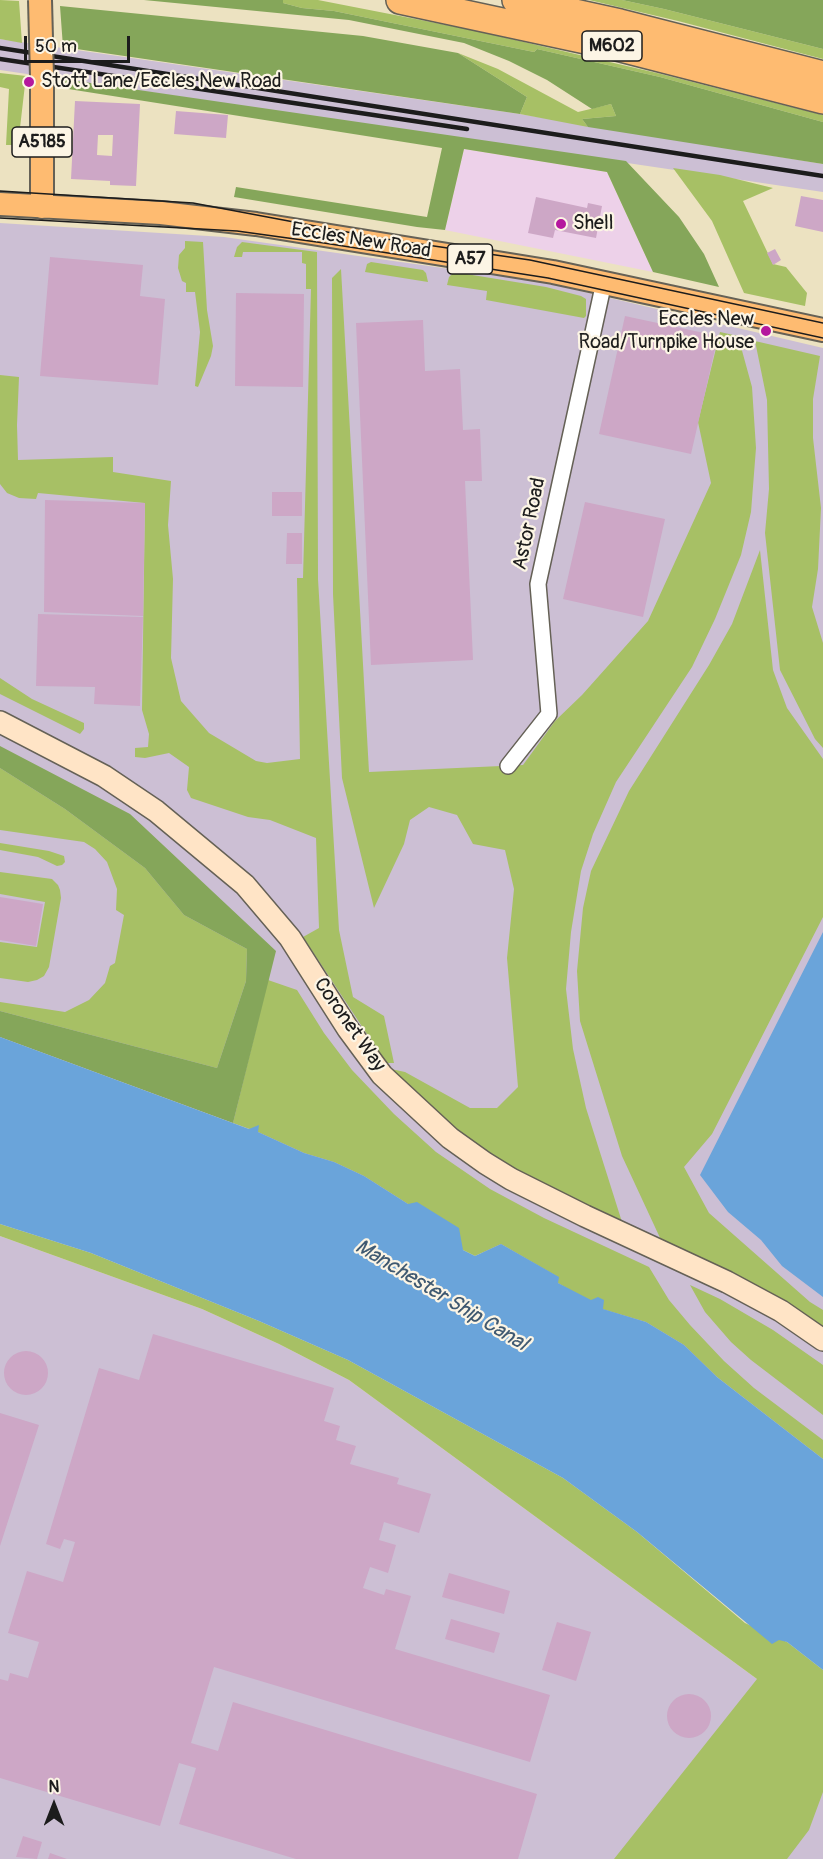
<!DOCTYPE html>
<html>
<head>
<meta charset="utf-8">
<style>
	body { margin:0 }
	#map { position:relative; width:823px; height:1859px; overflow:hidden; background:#ece2c1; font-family:Pangolin,sans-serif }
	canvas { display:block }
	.north { position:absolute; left:24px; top:1775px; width:60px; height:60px; -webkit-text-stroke:4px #fcf5e5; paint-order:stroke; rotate:0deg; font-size:16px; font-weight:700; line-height:24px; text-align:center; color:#1c1c1c }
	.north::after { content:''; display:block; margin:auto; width:21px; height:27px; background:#1c1c1c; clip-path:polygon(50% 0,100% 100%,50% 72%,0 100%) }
	.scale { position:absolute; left:24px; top:36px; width:106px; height:27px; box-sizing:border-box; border:3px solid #1c1c1c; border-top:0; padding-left:8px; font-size:18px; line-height:21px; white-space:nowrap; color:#1c1c1c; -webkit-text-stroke:4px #fcf5e5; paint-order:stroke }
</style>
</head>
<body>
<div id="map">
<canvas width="823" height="1859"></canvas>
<div class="north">N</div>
<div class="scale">50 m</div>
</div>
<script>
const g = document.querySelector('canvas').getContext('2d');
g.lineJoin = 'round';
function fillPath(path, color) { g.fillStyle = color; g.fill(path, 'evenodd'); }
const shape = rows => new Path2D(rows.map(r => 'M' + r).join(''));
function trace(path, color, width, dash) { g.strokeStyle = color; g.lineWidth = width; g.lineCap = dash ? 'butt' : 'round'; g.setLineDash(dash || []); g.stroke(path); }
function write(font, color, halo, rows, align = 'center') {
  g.font = font + ' Pangolin,sans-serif'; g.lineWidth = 4.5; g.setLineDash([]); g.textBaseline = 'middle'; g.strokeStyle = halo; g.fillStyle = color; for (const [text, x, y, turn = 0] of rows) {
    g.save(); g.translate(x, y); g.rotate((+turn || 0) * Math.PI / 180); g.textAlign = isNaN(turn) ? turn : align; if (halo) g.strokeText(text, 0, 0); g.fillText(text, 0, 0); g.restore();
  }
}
const built = shape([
	[464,149,607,172,653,272,445,230]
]);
const industrial = shape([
	[0,39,520,114,823,164,823,192,0,70],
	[0,223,224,237,542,282,823,348,823,1459,717,1377,249,1129,0,1037],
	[0,1236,202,1309,279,1344,349,1380,757,1679,823,1723,823,1859,0,1859]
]);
const green = shape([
	[0,0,19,1,22,43,0,39],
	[283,0,318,0,477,31,661,74,823,115,823,122,660,77,537,49,534,52,334,11,302,8,283,3],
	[589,0,622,0,664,9,823,49,823,59,678,21],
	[458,53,498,69,578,112,611,104,616,116,582,119,588,127,520,114,527,97],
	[0,73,26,76,18,145,6,145,9,89,0,87],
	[673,168,720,175,773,188,743,201,773,264,786,267,807,293,805,306,744,293,712,221],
	[185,241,203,242,207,310,213,346,211,356,198,387,195,386,200,332,195,292,186,292,186,283,182,281,178,268,179,255,185,248],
	[242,242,317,252,318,579,339,930,353,997,384,1016,394,1063,386,1063,303,937,319,928,316,838,270,820,248,817,191,798,187,790,189,767,169,753,145,758,135,757,135,748,148,747,149,734,142,710,145,503,38,493,36,499,19,498,7,493,0,484,0,375,19,377,17,425,18,460,113,457,113,472,171,481,168,525,173,579,171,658,181,701,209,733,256,761,267,763,300,759,297,578,303,578,311,289,306,289,306,264,302,263,302,252,243,252,242,257,234,257,237,247],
	[371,262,423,270,426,273,428,282,365,272,367,264],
	[341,269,369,772,523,765,555,721,582,695,648,621,711,483,698,422,720,332,738,336,752,387,756,448,751,512,741,555,715,619,692,667,616,782,593,834,581,871,571,932,566,989,573,1049,586,1108,622,1222,536,1182,476,1145,438,1114,391,1069,405,1072,470,1108,497,1108,518,1087,507,958,514,889,505,850,473,844,457,815,429,807,410,820,404,844,374,908,342,778,333,594,332,278],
	[454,272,546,287,581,296,586,299,586,316,584,318,486,300,487,291,447,285,449,277],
	[755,341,820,356,813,399,813,438,821,508,818,569,812,607,823,643,823,748,815,739,780,670,765,533,769,489,767,400],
	[760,550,773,670,787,708,823,759,823,917,712,1134,684,1167,709,1213,810,1302,823,1310,823,1328,768,1291,661,1240,622,1156,580,1021,577,971,583,908,591,871,629,791,709,665,732,624],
	[0,678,32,699,84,723,84,729,80,734,0,694],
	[0,768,65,809,145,868,184,915,247,949,246,981,217,1068,0,1011,0,1002,65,1012,89,1000,105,983,110,966,115,963,124,915,116,910,117,889,107,862,95,849,84,842,0,830],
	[0,843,49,851,64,856,65,862,62,865,57,866,38,857,0,850],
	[0,872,52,879,58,885,60,890,61,898,49,967,44,976,37,980,28,982,0,978,0,942,37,947,45,902,0,894],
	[268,980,297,990,324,1033,352,1070,394,1114,436,1152,490,1189,544,1218,649,1267,669,1300,690,1325,724,1361,754,1388,823,1440,823,1459,717,1377,684,1345,646,1322,602,1309,558,1283,558,1277,501,1244,475,1256,463,1250,408,1204,364,1176,334,1162,304,1153,258,1132,233,1123],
	[0,1224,91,1253,259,1321,348,1360,563,1478,637,1532,745,1623,787,1642,823,1670,823,1792,809,1830,787,1859,614,1859,757,1679,349,1380,279,1344,202,1309,0,1236],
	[690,1285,720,1299,773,1330,823,1365,823,1415,751,1360,731,1342,705,1312]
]);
const forest = shape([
	[144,0,283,0,283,3,302,8,334,11,534,52,537,49,660,77,823,122,823,164,588,127,582,119,616,116,611,104,592,109,547,80,509,61,464,43,349,20],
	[622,0,823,0,823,49,664,9],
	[60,6,363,36,458,53,527,97,520,114,63,47],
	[63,79,626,161,679,217,704,254,719,287,653,272,607,172,464,149,445,230,417,227,234,197,236,187,427,217,442,148,62,88],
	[0,746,130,814,276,951,233,1123,0,1037,0,1011,217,1068,246,981,247,949,184,915,145,868,65,809,0,768]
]);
const water = shape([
	[823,932,823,1297,782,1266,761,1240,728,1212,700,1175],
	[0,1037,249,1129,259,1125,258,1132,304,1153,334,1162,364,1176,408,1204,417,1202,459,1228,463,1250,475,1256,501,1244,559,1277,558,1283,591,1300,598,1297,604,1300,603,1309,646,1322,684,1345,717,1377,823,1459,823,1670,787,1642,779,1640,772,1644,637,1532,563,1478,348,1360,259,1321,91,1253,0,1224]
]);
const building = shape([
	[75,101,140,104,136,186,110,185,110,181,71,179],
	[98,135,113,135,112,156,97,155],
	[176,111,228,115,226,138,174,134],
	[801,196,823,200,823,232,795,226],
	[536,197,587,208,588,203,602,206,596,238,555,230,553,238,528,233],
	[775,249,781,260,773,265,767,253],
	[50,257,143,265,140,296,165,299,158,385,40,376],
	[236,293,304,294,303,387,235,386],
	[625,316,718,336,691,454,599,434],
	[423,320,425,371,460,369,463,430,480,429,482,481,465,481,473,660,371,665,356,323],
	[272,492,302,492,302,516,272,516],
	[45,500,145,503,143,616,44,612],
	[585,502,665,519,643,617,563,599],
	[287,533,302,533,302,564,286,564],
	[38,614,143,617,140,706,94,704,95,687,36,686],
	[0,897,43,904,36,946,0,940],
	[153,1334,334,1388,324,1421,340,1426,336,1440,356,1446,350,1464,399,1478,397,1484,431,1494,419,1533,384,1522,379,1540,396,1545,388,1573,370,1567,363,1588,384,1595,386,1589,411,1596,395,1649,550,1695,530,1762,214,1667,191,1743,218,1751,233,1702,537,1794,518,1859,296,1859,179,1824,196,1768,179,1763,160,1826,0,1778,0,1679,8,1681,10,1673,28,1678,39,1642,8,1633,27,1571,63,1582,75,1542,64,1539,60,1549,46,1544,99,1368,139,1380],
	'4 1373a22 22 0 1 1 44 0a22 22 0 1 1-44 0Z',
	[0,1413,39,1425,0,1546],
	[449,1573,510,1591,504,1614,442,1597],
	[451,1619,500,1633,494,1653,445,1639],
	[557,1622,591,1632,576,1681,542,1670],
	'667 1716a22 22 0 1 1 44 0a22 22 0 1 1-44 0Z',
	[23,1836,42,1842,37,1859,16,1857],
	[50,1853,67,1859,48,1859]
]);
const street = shape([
	[508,766,549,714,538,584,604,282]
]);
const secondary = shape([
	[0,722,104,776,156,811,245,885,290,938,348,1029,382,1075,450,1138,485,1163,511,1179,585,1216,727,1282,781,1311,823,1340]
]);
const primary = shape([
	[42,77,42,207],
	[0,204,161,213,256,224,553,272,823,330]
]);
const highway = shape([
	[400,0,609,45,823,100],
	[516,0,620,23,823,75]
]);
const tram = shape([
	[0,191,193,203,379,238,530,260,823,323],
	[0,218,237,231,324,243,548,278,823,338]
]);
const rail = shape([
	[0,48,823,176],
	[0,59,467,129]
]);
const primaryBridge = shape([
	[40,0,42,77]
]);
const markers = [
	[29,82,6,"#b5179e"],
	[561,224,6,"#b5179e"],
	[766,331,6,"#b5179e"]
];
const shields = [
	[612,46,60],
	[42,142,60],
	[470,259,45]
];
const shieldNames = [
	["M602",612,46],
	["A5185",42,142],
	["A57",470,259]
];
const poiNames = [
	["Stott Lane/Eccles New Road",41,82],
	["Shell",573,224],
	["Eccles New",754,320,"right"],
	["Road/Turnpike House",754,343,"right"]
];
const streetNames = [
	["Eccles New Road",361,241,9],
	["Astor Road",530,524,-78],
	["Coronet Way",349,1025,55]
];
const waterNames = [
	["Manchester Ship Canal",441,1296,31]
];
fillPath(built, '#edd1e9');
fillPath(industrial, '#ccbfd4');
fillPath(green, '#a7c065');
fillPath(forest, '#85a65a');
fillPath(water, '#6aa4da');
fillPath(building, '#cda7c6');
trace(street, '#656156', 18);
trace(secondary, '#656156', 24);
trace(primary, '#656156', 26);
trace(highway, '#656156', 30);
trace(street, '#fff', 15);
trace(secondary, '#ffe4c6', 21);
trace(primary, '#febb71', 22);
trace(highway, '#febb71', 27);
trace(tram, '#1c1c1c', 1.5);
trace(rail, '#1c1c1c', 4.5);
trace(primaryBridge, '#656156', 26, []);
trace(primaryBridge, '#febb71', 22);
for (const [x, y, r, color] of markers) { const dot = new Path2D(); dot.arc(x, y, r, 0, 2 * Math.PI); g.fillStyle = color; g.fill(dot); trace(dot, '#fcf5e5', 2); }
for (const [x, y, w] of shields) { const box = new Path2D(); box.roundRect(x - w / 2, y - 15, w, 30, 4.5); g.fillStyle = '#fcf5e5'; g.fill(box); trace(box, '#1c1c1c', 1.5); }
write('bold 18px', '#1c1c1c', null, shieldNames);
write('20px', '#1c1c1c', '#fcf5e5', poiNames, 'left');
write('20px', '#1c1c1c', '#fcf5e5', streetNames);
write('italic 21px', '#3f5971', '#fcf5e5', waterNames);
</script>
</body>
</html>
